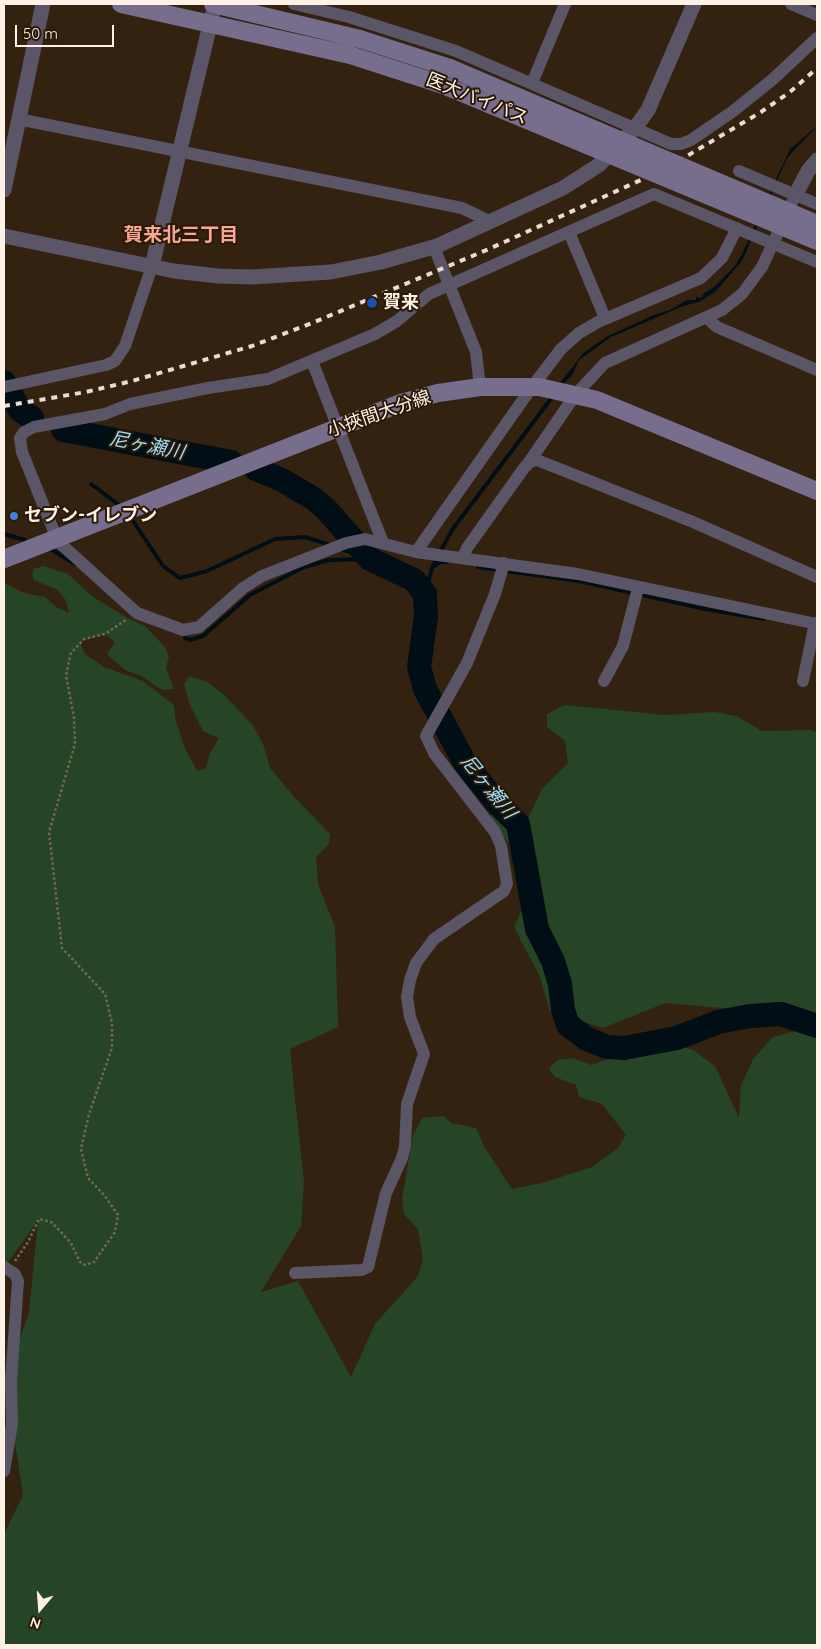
<!DOCTYPE html>
<html>
<head>
<meta charset="utf-8">
<style>
	body { margin:0 }
	#map { position:relative; width:821px; height:1649px; overflow:hidden; background:#342210; font-family:Quicksand,sans-serif }
	canvas { display:block }
	.frame { position:absolute; inset:0; border:5px solid #fef2e6; pointer-events:none }
	.north { position:absolute; left:15px; top:1584px; width:50px; height:50px; -webkit-text-stroke:4px #2a1906; paint-order:stroke; rotate:198deg; font-size:14px; font-weight:700; line-height:20px; text-align:center; color:#fef2e6 }
	.north::after { content:''; display:block; margin:auto; width:18px; height:22px; background:#fef2e6; clip-path:polygon(50% 0,100% 100%,50% 72%,0 100%) }
	.scale { position:absolute; left:15px; top:25px; width:99px; height:22px; box-sizing:border-box; border:2px solid #fef2e6; border-top:0; padding-left:6px; font-size:15px; line-height:18px; white-space:nowrap; color:#fef2e6; -webkit-text-stroke:4px #2a1906; paint-order:stroke }
</style>
</head>
<body>
<div id="map">
<canvas width="821" height="1649"></canvas>
<div class="frame"></div>
<div class="north">N</div>
<div class="scale">50 m</div>
</div>
<script>
const g = document.querySelector('canvas').getContext('2d');
g.lineJoin = 'round';
function fillPath(path, color) { g.fillStyle = color; g.fill(path, 'evenodd'); }
const shape = rows => new Path2D(rows.map(r => 'M' + r).join(''));
function trace(path, color, width, dash) { g.strokeStyle = color; g.lineWidth = width; g.lineCap = dash ? 'butt' : 'round'; g.setLineDash(dash || []); g.stroke(path); }
function write(font, color, halo, rows, align = 'center') {
  g.font = font + ' Quicksand,"Noto Sans JP",sans-serif'; g.lineWidth = 4; g.setLineDash([]); g.textBaseline = 'middle'; g.strokeStyle = halo; g.fillStyle = color; for (const [text, x, y, turn = 0] of rows) {
    g.save(); g.translate(x, y); g.rotate((+turn || 0) * Math.PI / 180); g.textAlign = isNaN(turn) ? turn : align; if (halo) g.strokeText(text, 0, 0); g.fillText(text, 0, 0); g.restore();
  }
}
const green = shape([
	[43,566,68,574,93,597,129,619,145,626,164,646,169,656,166,668,174,689,162,690,142,676,125,670,107,654,115,642,105,634,80,642,85,654,104,667,143,681,174,705,176,722,185,748,197,771,206,768,210,753,219,738,203,731,190,705,184,684,190,676,207,682,221,692,252,724,263,744,270,768,297,800,330,834,329,844,316,857,318,884,335,927,338,1027,290,1049,304,1183,301,1226,261,1292,298,1281,351,1377,375,1324,418,1276,423,1260,418,1229,404,1214,402,1199,413,1135,422,1118,444,1116,451,1123,476,1128,485,1148,512,1189,542,1183,592,1167,617,1149,626,1135,602,1104,579,1097,576,1085,555,1077,549,1069,557,1060,573,1058,591,1065,631,1051,670,1043,693,1050,715,1066,739,1118,741,1086,753,1059,773,1037,803,1029,782,1020,733,1009,665,1003,603,1028,550,1011,540,977,514,927,535,881,492,820,489,806,502,807,528,818,542,789,568,763,565,741,547,727,547,714,565,705,665,715,715,712,736,716,762,731,811,730,817,733,817,1645,4,1645,4,1534,23,1495,13,1429,17,1347,29,1313,38,1220,4,1268,4,583,24,593,45,597,56,607,69,613,65,599,58,590,34,580,32,575,34,569]
]);
const water = shape([
	[817,126,787,158,742,261,715,292,699,302,683,306,611,337,579,360,571,377,566,376,583,353,608,336,654,315,670,310,687,300,696,300,696,297,701,298,704,293,714,287,735,266,742,254,790,149]
]);
const stream = shape([
	[560,386,571,372],
	[91,484,119,505],
	[133,521,163,566,180,578,207,571,275,539,305,537,330,545],
	[4,534,25,540],
	[341,549,370,559],
	[52,550,75,564],
	[440,552,452,530,553,396],
	[478,567,579,581,705,609,764,619],
	[432,568,437,558],
	[425,594,432,568,440,562,447,562],
	[185,638,190,640,203,636,250,595,304,567,329,560,365,559]
]);
const river = shape([
	[4,382,20,410,32,418],
	[63,430,231,462],
	[256,469,282,480,314,499,325,508,370,559,414,580,425,594,426,616,419,667,425,689,465,763,497,803,518,824,537,929,553,961,560,984,563,1010,568,1025,587,1039,607,1047,624,1048,677,1038,718,1022,750,1016,781,1014,817,1026]
]);
const path = shape([
	[15,1261,28,1242,39,1219,51,1222,60,1231,71,1243,80,1262,85,1265,94,1262,115,1232,118,1215,105,1196,88,1178,81,1149,89,1114,112,1048,112,1023,105,994,62,948,49,832,75,744,74,718,66,675,71,653,84,639,105,634,127,619]
]);
const minor = shape([
	[294,4,349,17,456,51,671,144,681,144,691,140,732,112,772,80,817,38],
	[791,4,817,15],
	[532,83,565,4],
	[18,119,462,208,491,222],
	[739,171,817,204],
	[569,232,605,318],
	[434,247,476,352,480,387],
	[817,262,654,194,429,294,397,321,375,334,268,379,208,388,130,404,105,414,34,427,24,432,20,438,22,452,57,539,63,546,137,613,183,630,199,627,243,588,262,576,346,543,365,539,416,552,578,574,817,624],
	[707,318,717,327,817,370],
	[312,361,383,543],
	[4,387,106,365,115,361,125,346,152,266],
	[527,465,576,394,605,363,722,310,742,294,762,267,796,194],
	[416,552,532,387,561,349,579,333,598,322,701,278,722,258,737,228],
	[463,558,467,548,524,468,530,462,537,460,693,522,817,577],
	[604,681,623,646,638,588],
	[803,681,815,623],
	[4,1267,15,1274,18,1281,11,1381,12,1424,4,1471],
	[295,1273,362,1270,368,1267,386,1193,402,1158,405,1146,407,1104,424,1054,410,1017,407,997,410,980,416,963,434,939,504,891,507,884,501,846,495,832,434,753,426,736,467,663,495,594,504,563]
]);
const tertiary = shape([
	[4,190,43,4],
	[796,194,808,171,817,160],
	[4,236,174,271,218,276,252,277,331,272,381,262,437,246,563,188,599,165,635,128,648,110,694,4],
	[152,266,215,4]
]);
const secondary = shape([
	[121,4,350,55,443,85],
	[213,4,360,39,450,68],
	[4,559,401,403,438,393,480,387,539,387,597,400,817,491]
]);
const rail = shape([
	[4,406,86,392,132,381,252,346,312,323,489,249,665,169,761,112,790,92,817,68]
]);
const secondaryBridge = shape([
	[450,68,817,224],
	[443,85,817,241]
]);
const markers = [
	[372,303,6,"#1a4fb4"],
	[14,516,5,"#3f7fe0"]
];
const streetNames = [
	["医大バイパス",477,99,22],
	["小挾間大分線",379,414,-19]
];
const poiNames = [
	["賀来",383,303],
	["セブン-イレブン",24,516]
];
const neighbourhoodNames = [
	["賀来北三丁目",181,235]
];
const waterNames = [
	["尼ヶ瀬川",147,446,11],
	["尼ヶ瀬川",488,787,51]
];
fillPath(green, '#264526');
fillPath(water, '#010e15');
trace(stream, '#010e15', 4);
trace(river, '#010e15', 24);
trace(path, '#776757', 2.5, [2.5, 2.5]);
trace(minor, '#5a5567', 12);
trace(tertiary, '#5a5567', 15);
trace(secondary, '#766e8c', 18);
trace(rail, '#eaddd0', 4, [6, 6]);
trace(secondaryBridge, '#766e8c', 18);
for (const [x, y, r, color] of markers) { const dot = new Path2D(); dot.arc(x, y, r, 0, 2 * Math.PI); g.fillStyle = color; g.fill(dot); trace(dot, '#2a1906', 2); }
write('18px', '#fef2e6', '#2a1906', streetNames);
write('bold 18px', '#fef2e6', '#2a1906', poiNames, 'left');
write('bold 19px', '#f8a696', '#2a1906', neighbourhoodNames);
write('italic 19px', '#9bddfb', '#2a1906', waterNames);
</script>
</body>
</html>
